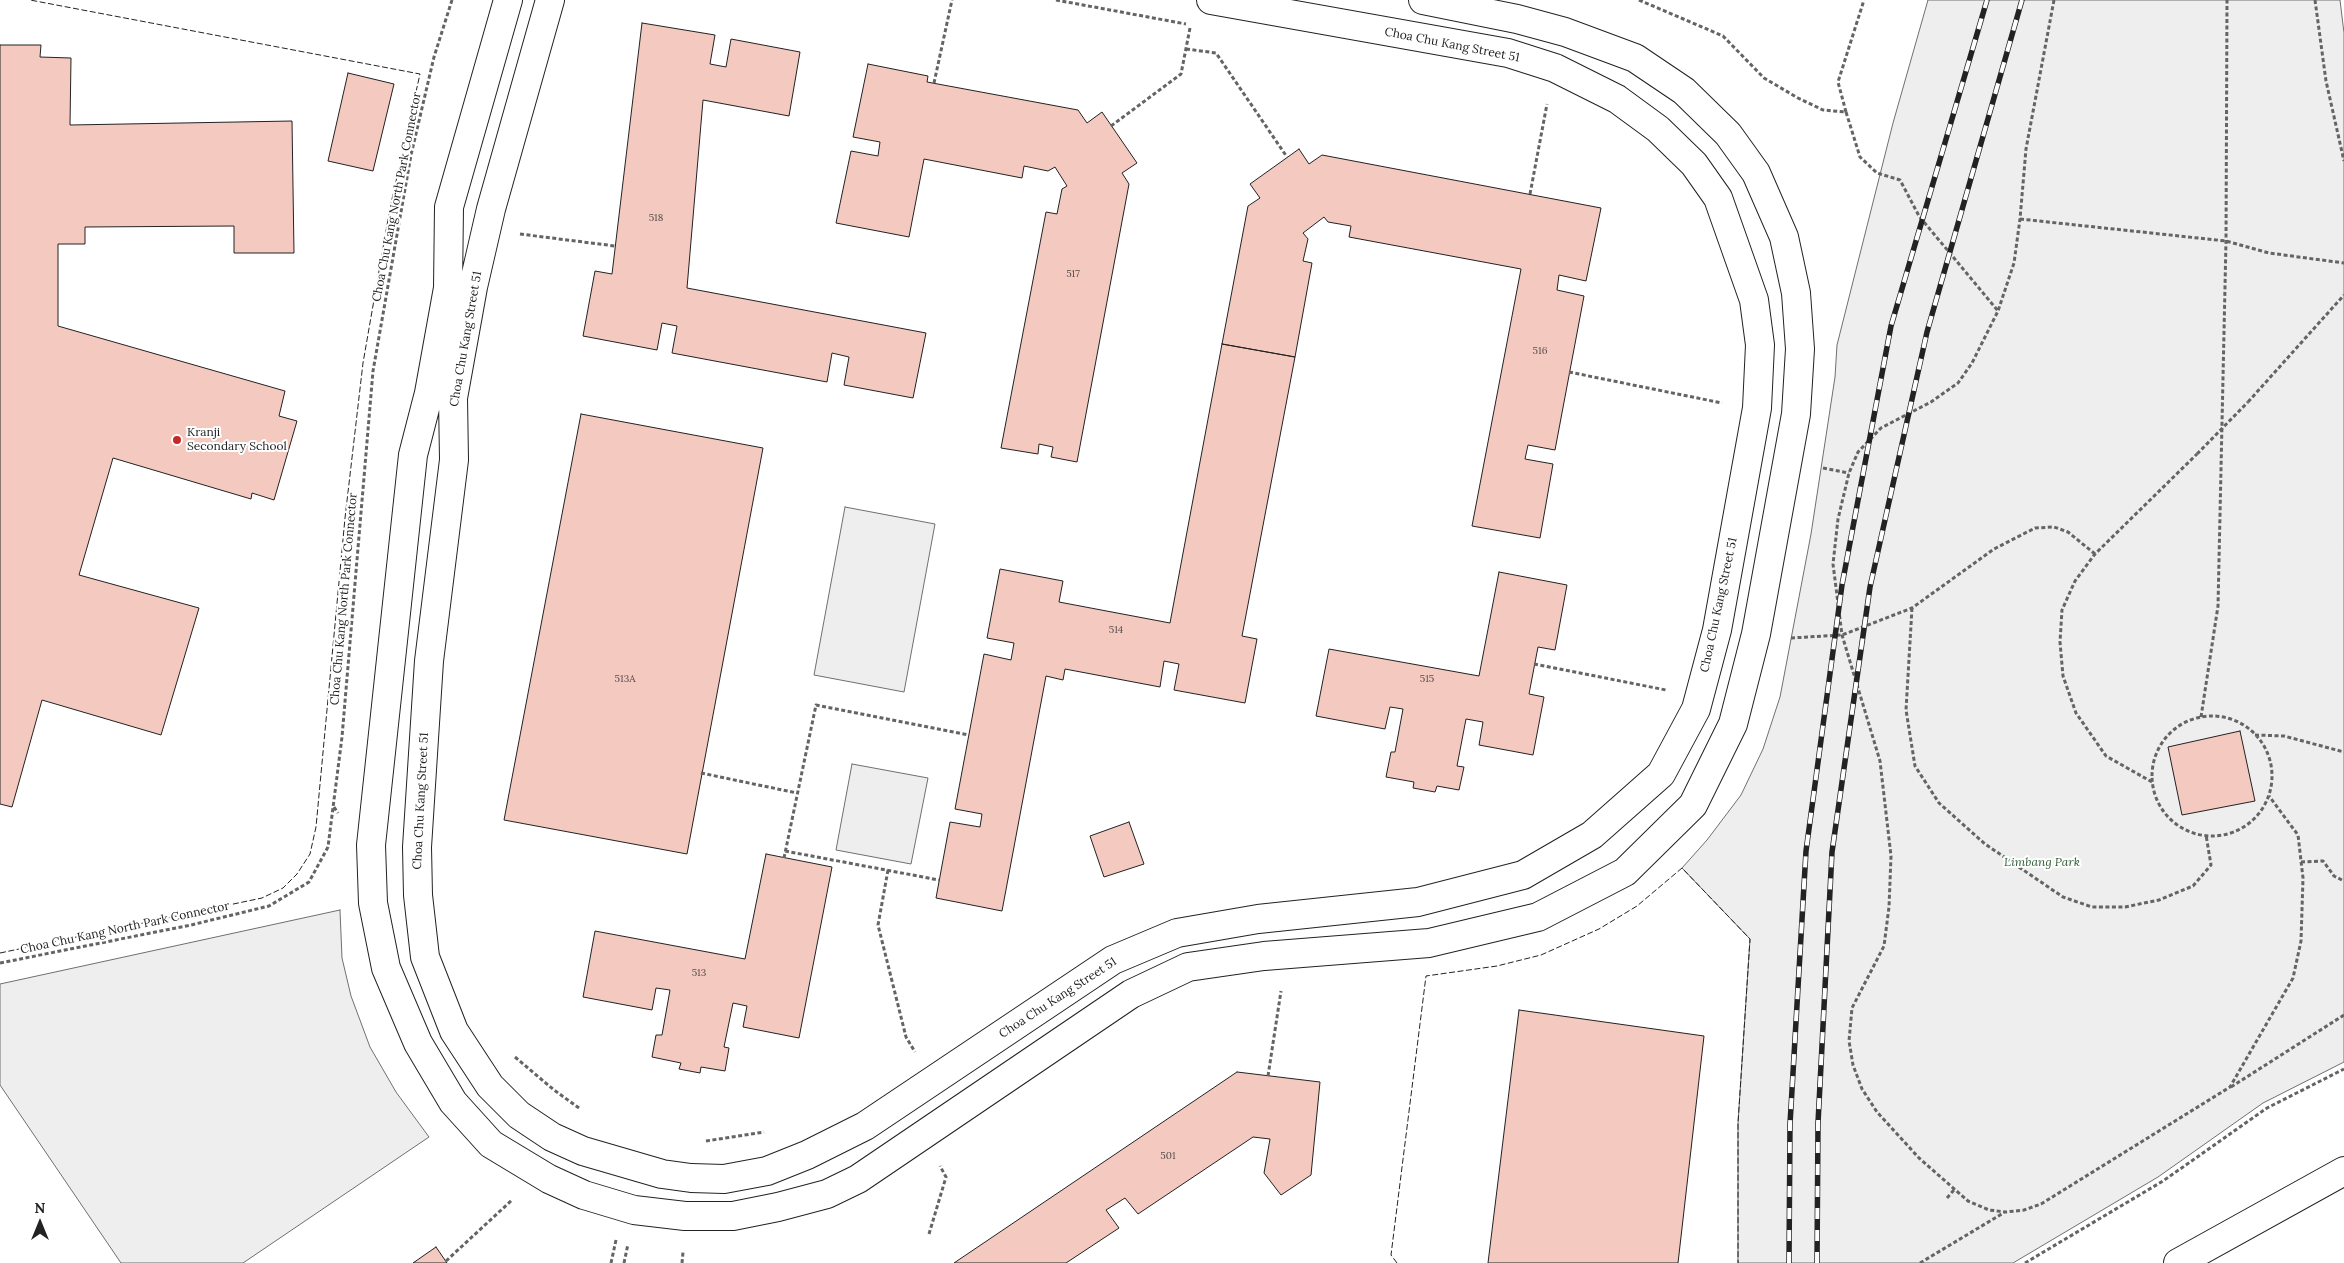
<!DOCTYPE html>
<html>
<head>
<meta charset="utf-8">
<style>
	body { margin:0 }
	#map { position:relative; width:2344px; height:1263px; overflow:hidden; background:#fff; font-family:Lora,serif }
	canvas { display:block }
	.north { position:absolute; left:15px; top:1198px; width:50px; height:50px; -webkit-text-stroke:4px #fff; paint-order:stroke; rotate:0deg; font-size:14px; font-weight:700; line-height:20px; text-align:center; color:#222 }
	.north::after { content:''; display:block; margin:auto; width:18px; height:22px; background:#222; clip-path:polygon(50% 0,100% 100%,50% 72%,0 100%) }
</style>
</head>
<body>
<div id="map">
<canvas width="2344" height="1263"></canvas>
<div class="north">N</div>
</div>
<script>
const g = document.querySelector('canvas').getContext('2d');
g.lineJoin = 'round';
function fillPath(path, color) { g.fillStyle = color; g.fill(path, 'evenodd'); }
const shape = rows => new Path2D(rows.map(r => 'M' + r).join(''));
function trace(path, color, width, dash) { g.strokeStyle = color; g.lineWidth = width; g.lineCap = dash ? 'butt' : 'round'; g.setLineDash(dash || []); g.stroke(path); }
function write(font, color, halo, rows, align = 'center') {
  g.font = font + ' Lora,serif'; g.lineWidth = 4; g.setLineDash([]); g.textBaseline = 'middle'; g.strokeStyle = halo; g.fillStyle = color; for (const [text, x, y, turn = 0] of rows) {
    g.save(); g.translate(x, y); g.rotate((+turn || 0) * Math.PI / 180); g.textAlign = isNaN(turn) ? turn : align; if (halo) g.strokeText(text, 0, 0); g.fillText(text, 0, 0); g.restore();
  }
}
const green = shape([
	[1928,0,2340,0,2344,33,2344,1062,2263,1103,2158,1177,2013,1263,1738,1263,1738,1123,1750,939,1682,868,1707,840,1741,795,1763,749,1780,697,1811,534,1835,377,1837,345,1893,123,1928,0],
	[845,507,935,524,904,692,814,675,845,507],
	[852,764,928,778,911,864,836,850,852,764],
	[340,910,342,958,351,996,370,1047,396,1092,429,1137,243,1263,121,1263,0,1085,0,984,340,910]
]);
const building = shape([
	[642,23,715,35,710,64,726,67,731,39,800,52,789,116,703,100,687,288,926,333,913,398,844,385,849,357,832,353,827,382,672,353,677,326,662,323,657,350,583,336,595,271,612,274,642,23],
	[0,45,41,45,40,57,71,58,70,125,292,121,294,253,234,253,234,226,85,227,85,244,58,244,58,326,285,391,279,416,297,421,274,500,252,493,251,499,113,458,79,575,199,608,161,735,42,700,12,807,0,804,0,45],
	[868,64,928,76,927,82,1078,110,1087,123,1102,112,1137,163,1122,173,1129,184,1077,462,1051,457,1053,447,1039,444,1038,454,1001,448,1046,212,1057,214,1062,189,1067,186,1055,167,1048,171,1024,166,1022,178,924,159,909,237,836,223,851,151,878,156,880,142,853,137,868,64],
	[348,73,394,84,373,171,328,161,348,73],
	[1299,149,1309,164,1322,155,1601,208,1586,281,1559,275,1557,290,1584,296,1555,450,1528,445,1525,459,1553,464,1540,538,1472,526,1521,269,1349,237,1351,226,1328,222,1324,217,1303,233,1308,239,1303,261,1312,263,1295,357,1222,344,1248,206,1260,198,1250,184,1299,149],
	[1222,344,1295,357,1242,636,1257,639,1245,703,1174,690,1179,664,1164,661,1160,687,1065,669,1063,680,1046,676,1002,911,936,898,950,822,980,827,982,814,955,809,984,654,1011,660,1014,643,987,638,1000,569,1063,581,1059,602,1170,623,1222,344],
	[581,414,763,448,687,854,504,820,581,414],
	[1499,572,1567,585,1555,650,1538,647,1529,694,1544,697,1533,755,1479,745,1483,722,1466,719,1457,766,1464,767,1459,790,1437,786,1435,792,1413,788,1414,782,1386,777,1391,752,1395,752,1403,709,1390,707,1385,729,1316,716,1329,649,1479,676,1499,572],
	[2240,731,2255,801,2182,815,2168,747,2240,731],
	[1129,822,1144,864,1104,877,1090,836,1129,822],
	[766,854,832,867,799,1038,743,1027,747,1006,733,1003,724,1047,729,1048,725,1071,701,1067,700,1073,679,1069,681,1063,652,1057,656,1035,662,1035,670,990,656,988,652,1010,583,997,595,931,745,959,766,854],
	[1519,1010,1704,1036,1678,1263,1488,1263,1519,1010],
	[1237,1072,1320,1082,1311,1175,1281,1195,1264,1173,1270,1139,1253,1137,1138,1214,1125,1198,1106,1210,1119,1228,1066,1263,954,1263,1237,1072],
	[436,1247,447,1263,413,1263,436,1247]
]);
const path = shape([
	[1056,0,1186,24],
	[1639,0,1723,36,1764,78,1798,98,1823,110,1846,112,1860,157,1877,173,1900,180,1919,216,1998,311],
	[2054,0,2026,149,2020,219,2014,263,1998,311,1972,363,1958,383,1931,402,1881,428,1858,452,1849,473,1838,519,1833,564,1842,635,1880,761,1891,856,1889,907,1884,946,1852,1008,1849,1041,1853,1065,1862,1089,1877,1112,1919,1158,1968,1201,1989,1210,2006,1212,2024,1210,2041,1204,2230,1087,2293,978,2301,941,2303,878,2298,835,2269,796],
	[2315,0,2326,81,2344,161],
	[1186,49,1216,53,1287,157],
	[934,83,952,0],
	[1846,112,1838,82,1864,0],
	[1111,126,1181,74,1190,28],
	[1530,194,1547,104],
	[2020,219,2226,241,2269,253,2344,263],
	[520,234,615,246],
	[1569,372,1722,403],
	[2248,402,2344,295],
	[1823,468,1849,473],
	[1912,608,1906,710,1915,766,1939,803,1985,844,2063,897,2092,907,2125,907,2159,900,2193,886,2211,865,2206,835],
	[1791,638,1842,635,1912,608,1994,549,2035,528,2054,527,2068,532,2095,554],
	[1534,664,1666,690],
	'2152 776a60 60 0 1 1 120 0a60 60 0 1 1-120 0Z',
	[2201,717,2218,606,2226,241,2227,0],
	[2255,735,2284,736,2344,752],
	[701,773,797,793],
	[2152,782,2106,756,2076,713,2063,676,2060,642,2062,610,2075,581,2095,554,2197,454],
	[334,807,338,813],
	[785,851,939,880],
	[784,858,816,705,969,735],
	[2301,862,2323,861,2334,876,2344,881],
	[888,870,878,925,906,1037,915,1052],
	[0,963,191,925,269,906,309,882,328,847,342,737,373,371,411,155,434,57,452,0],
	[515,1057,554,1090,579,1108],
	[1268,1076,1281,991],
	[2231,1087,2344,1015],
	[706,1141,764,1132],
	[1947,1198,1954,1190],
	[929,1234,946,1177,940,1166],
	[446,1261,512,1200],
	[611,1263,616,1240],
	[624,1263,628,1244],
	[682,1263,683,1252],
	[1920,1263,2005,1212],
	[2025,1263,2163,1181,2267,1108,2344,1069]
]);
const street = shape([
	[508,0,449,207,448,288,429,393,413,455,371,845,373,903,386,968,418,1043,453,1102,491,1144,549,1179,584,1195,634,1210,685,1216,733,1216,778,1207,827,1194,858,1179,1131,994,1188,967,1264,956,1429,943,1538,917,1625,872,1693,805,1733,724,1756,634,1796,414,1800,349,1796,293,1784,237,1756,173,1728,134,1684,91,1635,58,1565,32,1517,19,1423,0],
	[550,0,491,209,473,287,453,398,454,460,429,661,417,847,418,895,425,957,454,1031,490,1086,519,1115,552,1137,583,1151,662,1174,691,1178,724,1179,767,1171,807,1155,865,1126,1113,960,1177,933,1258,919,1418,902,1523,875,1592,835,1661,774,1696,709,1717,630,1757,408,1760,345,1754,300,1718,198,1694,164,1658,129,1617,99,1555,68,1508,53,1211,0]
]);
const secondary = shape([
	[2178,1263,2344,1171]
]);
const rail = shape([
	[1789,1263,1790,1124,1806,851,1842,585,1891,326,1987,0],
	[1817,1263,1818,1123,1832,852,1870,587,1927,332,2022,0]
]);
const pathBridge = shape([
	[2197,454,2248,402]
]);
const fence = shape([
	[0,953,262,898,283,888,297,874,310,854,316,827,345,518,363,363,390,208,420,74,30,0],
	[1397,1263,1391,1255,1426,976,1497,966,1541,955,1599,929,1637,906,1682,868,1750,939,1738,1123,1738,1263]
]);
const markers = [
	[177,440,5,"#c62828"]
];
const numberNames = [
	["518",656,218],
	["517",1073,274],
	["516",1540,351],
	["514",1116,630],
	["513A",625,679],
	["515",1427,679],
	["513",699,973],
	["501",1168,1156]
];
const streetNames = [
	["Choa Chu Kang Street 51",1452,45,11],
	["Choa Chu Kang North Park Connector",397,197,-79],
	["Choa Chu Kang Street 51",466,339,-80],
	["Choa Chu Kang North Park Connector",344,599,-85],
	["Choa Chu Kang Street 51",1719,605,-78],
	["Choa Chu Kang Street 51",421,801,-87],
	["Choa Chu Kang North Park Connector",125,928,-12],
	["Choa Chu Kang Street 51",1058,998,-33]
];
const poiNames = [
	["Kranji",187,433],
	["Secondary School",187,447]
];
const parkNames = [
	["Limbang Park",2042,863]
];
fillPath(green, '#eee');
trace(green, '#6f6f6f', 1);
fillPath(building, '#f3c9c0');
trace(building, '#222', 1);
trace(street, '#222', 30);
trace(secondary, '#222', 30);
trace(path, '#646464', 3, [4, 2.5]);
trace(street, '#fff', 28);
trace(secondary, '#fff', 28);
trace(rail, '#222', 5.5);
trace(rail, '#fff', 4, [11]);
trace(pathBridge, '#646464', 3, [4, 2.5]);
trace(fence, '#222', 1, [6, 2.5]);
for (const [x, y, r, color] of markers) { const dot = new Path2D(); dot.arc(x, y, r, 0, 2 * Math.PI); g.fillStyle = color; g.fill(dot); trace(dot, '#fff', 2); }
write('10px', '#564c4a', null, numberNames);
write('12px', '#222', '#fff', streetNames);
write('12px', '#222', '#fff', poiNames, 'left');
write('italic 12px', '#2f5e38', '#fff', parkNames);
</script>
</body>
</html>
